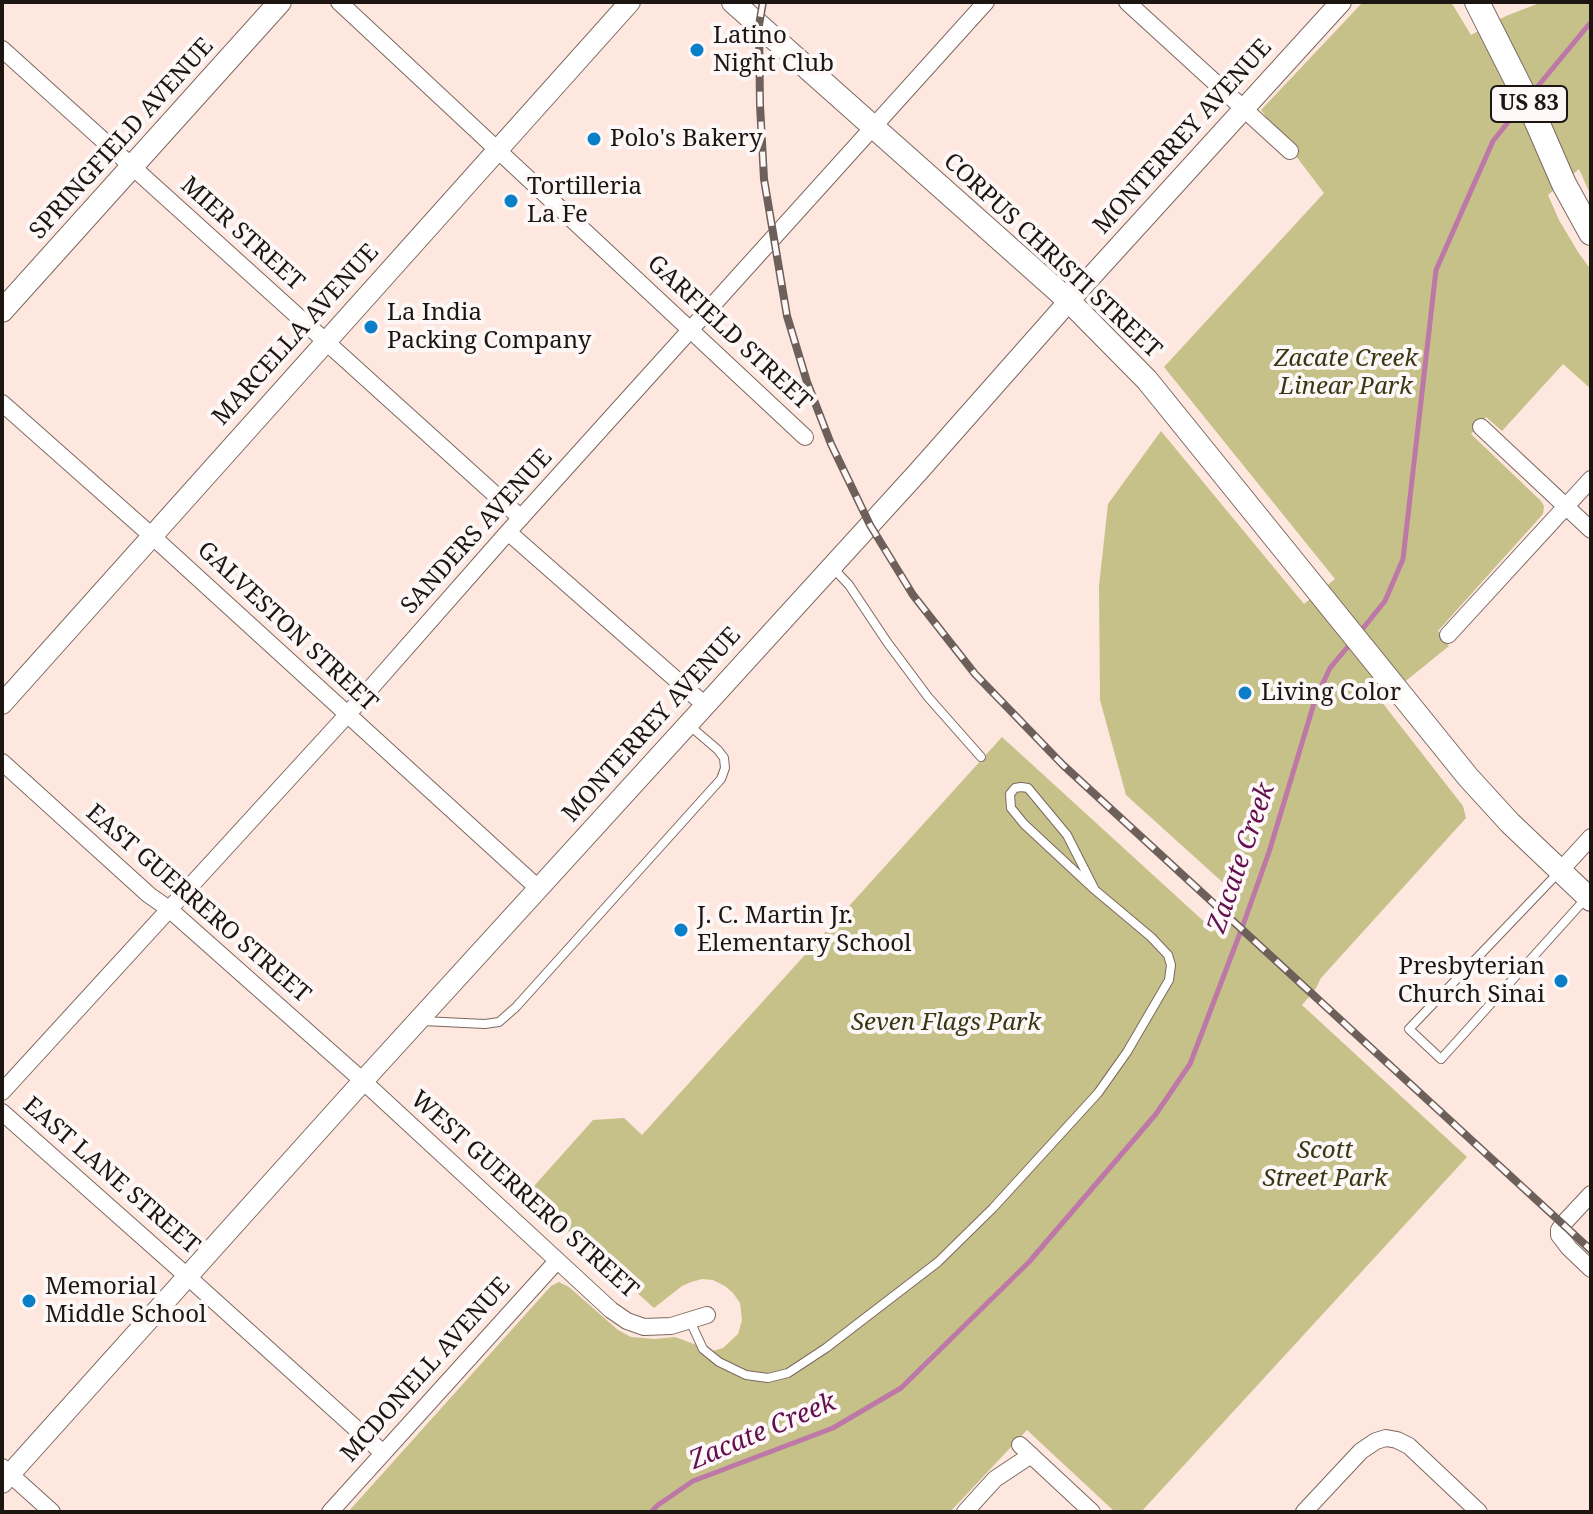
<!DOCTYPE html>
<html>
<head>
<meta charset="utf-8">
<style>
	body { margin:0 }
	#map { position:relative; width:1593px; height:1514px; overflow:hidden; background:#fee7de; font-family:"Noto Serif",serif }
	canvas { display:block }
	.frame { position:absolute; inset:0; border:4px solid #1d1512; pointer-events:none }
</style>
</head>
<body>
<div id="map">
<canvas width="1593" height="1514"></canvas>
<div class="frame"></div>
</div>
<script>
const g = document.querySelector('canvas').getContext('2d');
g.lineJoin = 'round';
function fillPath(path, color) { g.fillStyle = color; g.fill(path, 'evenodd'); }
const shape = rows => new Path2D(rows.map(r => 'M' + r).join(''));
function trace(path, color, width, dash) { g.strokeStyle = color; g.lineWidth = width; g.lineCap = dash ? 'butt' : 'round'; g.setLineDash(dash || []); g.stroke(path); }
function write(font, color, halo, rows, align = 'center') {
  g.font = font + ' "Noto Serif",serif'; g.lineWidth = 8; g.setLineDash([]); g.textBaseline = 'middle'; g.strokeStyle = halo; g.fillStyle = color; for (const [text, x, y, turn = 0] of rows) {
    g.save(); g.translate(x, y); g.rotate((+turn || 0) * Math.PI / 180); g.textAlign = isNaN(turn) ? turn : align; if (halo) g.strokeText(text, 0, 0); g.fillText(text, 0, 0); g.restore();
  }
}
const green = shape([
	[1363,2,1451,2,1471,35,1506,16,1542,2,1591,2,1591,196,1579,169,1548,195,1559,220,1578,252,1591,270,1591,389,1563,364,1502,431,1486,417,1471,434,1541,501,1544,506,1543,514,1438,631,1449,646,1381,701,1463,806,1466,818,1321,978,1315,990,1302,1005,1467,1157,1141,1512,1115,1512,1027,1430,950,1512,348,1512,551,1286,559,1282,569,1287,618,1330,631,1337,654,1339,675,1337,713,1351,723,1348,738,1334,742,1320,740,1303,733,1293,725,1286,713,1280,702,1279,691,1282,682,1286,654,1308,527,1194,593,1120,624,1118,642,1135,1002,737,1210,927,1229,911,1229,888,1126,795,1100,700,1099,586,1108,504,1161,431,1304,604,1335,579,1164,367,1324,193,1261,110]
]);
const stream = shape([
	[1533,92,1591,22],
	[1360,632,1385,601,1403,559,1436,270,1493,141,1521,106],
	[651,1512,658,1505,693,1481,833,1428,901,1388,1029,1262,1156,1114,1190,1064,1242,928,1269,852,1315,700,1330,668,1351,643]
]);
const service = shape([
	[832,567,849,585,887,642,928,697,981,757],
	[1559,872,1409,1029,1441,1059,1587,897],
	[423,1021,485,1024,499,1022,516,1007,721,779,725,768,724,758,718,750,690,726],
	[690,1321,703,1349,719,1362,746,1375,768,1378,788,1373,826,1348,938,1262,993,1208,1098,1093,1127,1052,1169,980,1171,965,1168,955,1151,937,1095,890,1024,824,1011,808,1010,794,1015,788,1021,787,1028,788,1067,835,1095,890]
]);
const minor = shape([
	[339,2,805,437],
	[1127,2,1290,151],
	[2,49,521,518],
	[2,403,152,536,539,889],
	[1481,427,1591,530],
	[508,532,705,705],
	[1448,635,1591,479],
	[2,762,149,895,169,909,363,1081,611,1310,627,1321,644,1327,671,1326,707,1315],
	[1560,871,1591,837],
	[2,1092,347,715,508,532,986,2],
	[2,1112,188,1277,383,1453],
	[1591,1194,1563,1224,1559,1230,1559,1235,1569,1248,1591,1269],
	[1020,1445,1092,1512],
	[2,1467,52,1512],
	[330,1512,557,1261],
	[965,1512,995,1479,1031,1455],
	[1304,1512,1361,1451,1376,1441,1386,1438,1397,1440,1409,1446,1479,1512]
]);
const tertiary = shape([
	[2,704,630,2],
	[2,1483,363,1081,918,472,1069,301,1341,2]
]);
const secondary = shape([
	[733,2,1069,301,1147,380,1468,777,1510,823,1591,900],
	[2,311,280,2]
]);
const primary = shape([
	[1477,2,1534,115,1564,184,1591,233]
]);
const rail = shape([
	[763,2,759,25,760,105,764,179,787,316,807,382,831,444,870,525,913,595,975,674,1063,765,1591,1250]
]);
const markers = [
	[697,50,8,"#0a7fc8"],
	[594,139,8,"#0a7fc8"],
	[511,201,8,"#0a7fc8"],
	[371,327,8,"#0a7fc8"],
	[1245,693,8,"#0a7fc8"],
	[681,930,8,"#0a7fc8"],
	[1561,981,8,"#0a7fc8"],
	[29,1301,8,"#0a7fc8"]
];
const shields = [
	[1529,104,76]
];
const shieldNames = [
	["US 83",1529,104]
];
const poiNames = [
	["Latino",713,36],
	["Night Club",713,64],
	["Polo's Bakery",610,139],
	["Tortilleria",527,187],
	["La Fe",527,215],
	["La India",387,313],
	["Packing Company",387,341],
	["Living Color",1261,693],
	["J. C. Martin Jr.",697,916],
	["Elementary School",697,944],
	["Presbyterian",1545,967,"right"],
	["Church Sinai",1545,995,"right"],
	["Memorial",45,1287],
	["Middle School",45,1315]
];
const streetNames = [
	["MONTERREY AVENUE",1183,137,-48],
	["SPRINGFIELD AVENUE",122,139,-48],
	["MIER STREET",242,234,42],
	["CORPUS CHRISTI STREET",1052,256,43],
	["GARFIELD STREET",729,333,43],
	["MARCELLA AVENUE",296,335,-48],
	["SANDERS AVENUE",477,532,-48],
	["GALVESTON STREET",287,627,43],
	["MONTERREY AVENUE",652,725,-48],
	["EAST GUERRERO STREET",198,904,41],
	["EAST LANE STREET",111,1176,41],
	["WEST GUERRERO STREET",524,1195,42],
	["MCDONELL AVENUE",426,1370,-48]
];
const parkNames = [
	["Zacate Creek",1346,359],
	["Linear Park",1346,387],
	["Seven Flags Park",946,1023],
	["Scott",1325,1151],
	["Street Park",1325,1179]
];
const waterNames = [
	["Zacate Creek",1242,858,-71],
	["Zacate Creek",763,1432,-23]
];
fillPath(green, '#c5c189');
trace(stream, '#bd78a7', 5);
trace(service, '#7c6860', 10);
trace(minor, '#7c6860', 18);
trace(tertiary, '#7c6860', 22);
trace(secondary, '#7c6860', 24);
trace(primary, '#7c6860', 26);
trace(service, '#fff', 8);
trace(minor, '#fff', 16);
trace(tertiary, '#fff', 20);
trace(secondary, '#fff', 22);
trace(primary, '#fff', 24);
trace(rail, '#6d605b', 8);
trace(rail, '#fdf8f7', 5, [15]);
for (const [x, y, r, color] of markers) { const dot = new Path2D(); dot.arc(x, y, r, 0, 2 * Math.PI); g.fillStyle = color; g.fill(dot); trace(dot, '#fdf8f7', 3); }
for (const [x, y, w] of shields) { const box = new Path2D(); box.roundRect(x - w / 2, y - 18, w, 36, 6); g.fillStyle = '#fdf8f7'; g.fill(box); trace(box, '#1d1512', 2); }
write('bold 22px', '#1d1512', null, shieldNames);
write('24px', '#1d1512', '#fdf8f7', poiNames, 'left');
write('24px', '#1d1512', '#fdf8f7', streetNames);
write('italic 24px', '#393612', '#fdf8f7', parkNames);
write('italic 26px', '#631050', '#fdf8f7', waterNames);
</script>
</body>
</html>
